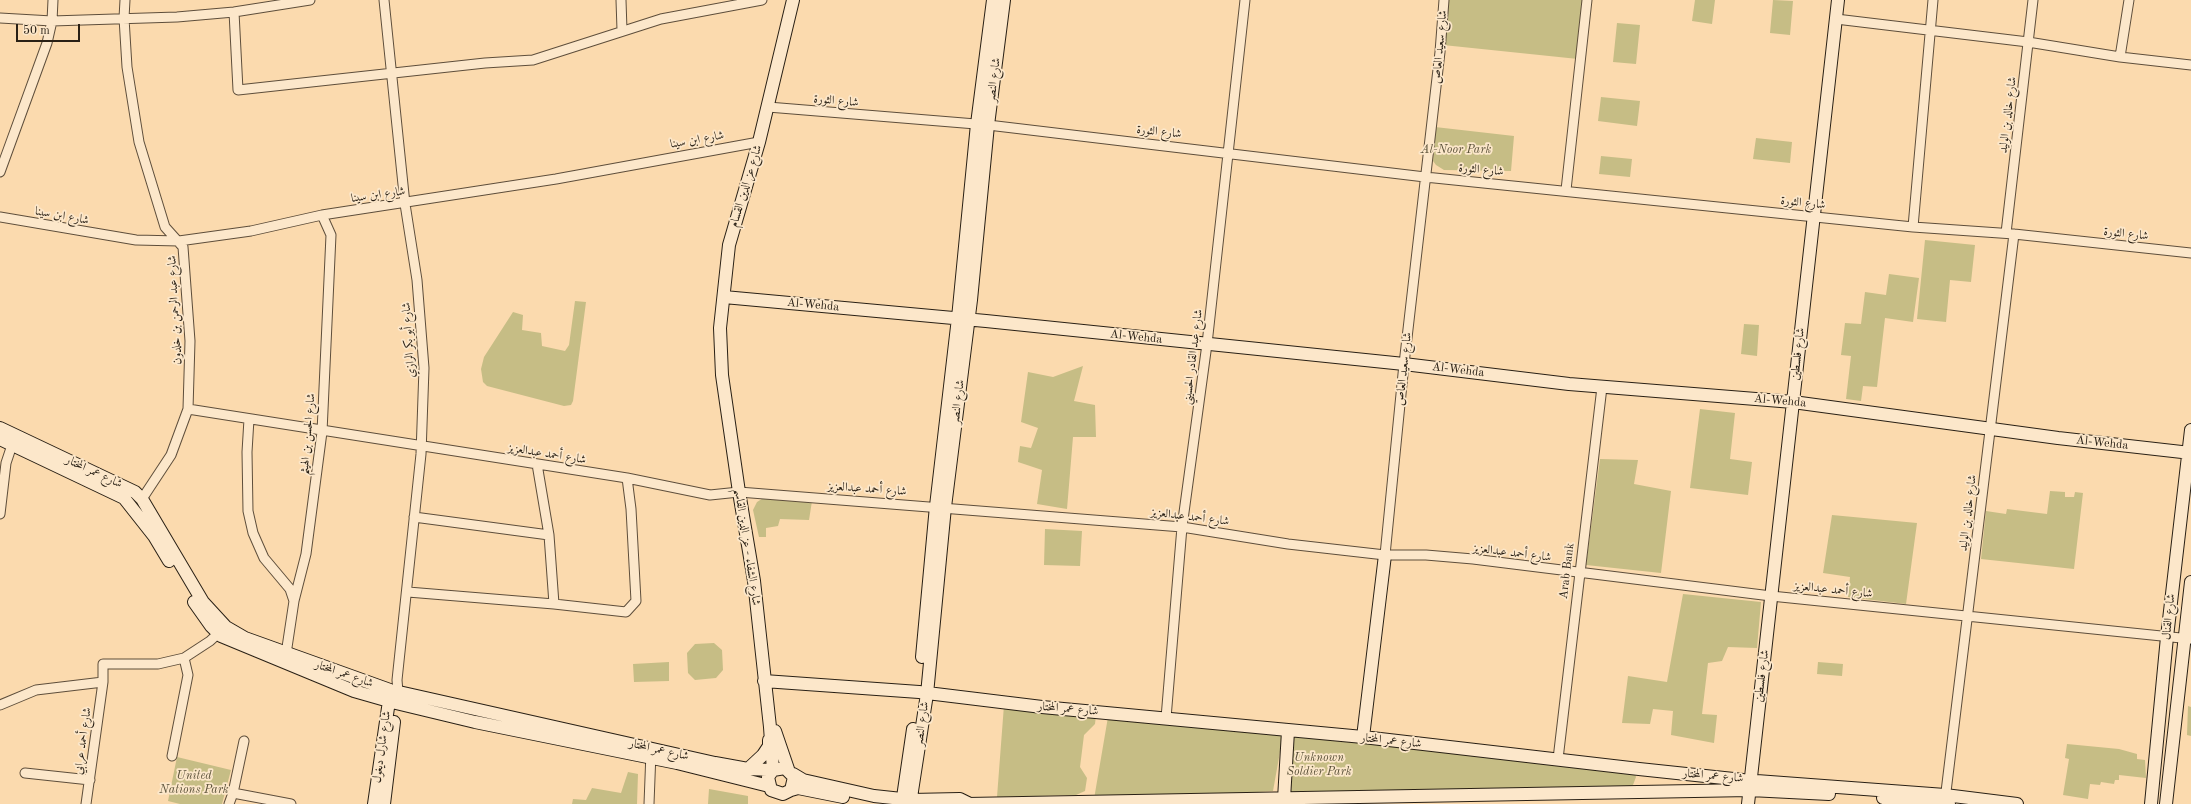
<!DOCTYPE html>
<html>
<head>
<meta charset="utf-8">
<style>
	body { margin:0 }
	#map { position:relative; width:2191px; height:804px; overflow:hidden; background:#fbdaae; font-family:"Old Standard TT",serif }
	canvas { display:block }
	.scale { position:absolute; left:16px; top:24px; width:64px; height:18px; box-sizing:border-box; border:2px solid #292015; border-top:0; padding-left:5px; font-size:12px; line-height:14px; white-space:nowrap; color:#292015; -webkit-text-stroke:3px #fce7ca; paint-order:stroke }
</style>
</head>
<body>
<div id="map">
<canvas width="2191" height="804"></canvas>
<div class="scale">50 m</div>
</div>
<script>
const g = document.querySelector('canvas').getContext('2d');
g.lineJoin = 'round';
function fillPath(path, color) { g.fillStyle = color; g.fill(path, 'evenodd'); }
const shape = rows => new Path2D(rows.map(r => 'M' + r).join(''));
function trace(path, color, width, dash) { g.strokeStyle = color; g.lineWidth = width; g.lineCap = dash ? 'butt' : 'round'; g.setLineDash(dash || []); g.stroke(path); }
function write(font, color, halo, rows, align = 'center') {
  g.font = font + ' "Old Standard TT",Amiri,serif'; g.lineWidth = 3.5; g.setLineDash([]); g.textBaseline = 'middle'; g.strokeStyle = halo; g.fillStyle = color; for (const [text, x, y, turn = 0] of rows) {
    g.save(); g.translate(x, y); g.rotate((+turn || 0) * Math.PI / 180); g.textAlign = isNaN(turn) ? turn : align; if (halo) g.strokeText(text, 0, 0); g.fillText(text, 0, 0); g.restore();
  }
}
const green = shape([
	[1448,0,1584,0,1578,59,1443,45],
	[1695,0,1715,0,1712,24,1692,21],
	[1773,0,1793,1,1790,35,1770,33],
	[1617,23,1640,25,1636,64,1613,62],
	[1601,97,1640,101,1637,126,1598,121],
	[1435,127,1514,136,1511,171,1444,170,1436,165,1433,161],
	[1756,138,1792,142,1790,163,1753,159],
	[1601,156,1632,159,1630,177,1599,174],
	[1925,240,1975,245,1971,282,1950,280,1946,322,1917,319],
	[1889,274,1919,278,1913,322,1885,318,1877,387,1863,386,1861,401,1846,399,1851,356,1841,355,1845,323,1861,324,1865,292,1886,295],
	[575,301,586,302,573,401,571,405,564,406,487,386,483,382,481,369,484,357,513,312,523,315,522,330,541,333,542,346,565,351,569,345],
	[1744,324,1759,325,1757,356,1741,354],
	[1083,366,1074,401,1095,405,1096,437,1073,437,1067,509,1037,504,1042,470,1018,462,1020,446,1031,448,1038,428,1021,422,1028,372,1053,377],
	[1700,409,1735,413,1730,459,1752,462,1748,495,1690,488],
	[1600,459,1638,460,1634,484,1671,491,1661,573,1586,565],
	[2050,491,2065,492,2065,497,2074,497,2075,492,2083,493,2074,569,1981,559,1986,511,2006,514,2007,509,2047,514],
	[765,497,812,501,809,520,780,519,778,526,766,528,766,537,759,537,753,510,757,502],
	[1832,515,1917,523,1906,604,1848,597,1850,577,1823,573],
	[1045,529,1082,531,1080,566,1044,565],
	[1683,594,1761,602,1757,648,1728,647,1722,661,1708,663,1702,714,1717,715,1714,743,1671,735,1673,711,1653,709,1650,724,1622,723,1628,676,1667,682],
	[714,643,722,650,723,670,716,678,695,680,688,673,687,653,695,644],
	[669,662,669,681,634,682,633,664],
	[1818,662,1843,664,1842,676,1817,674],
	[1004,705,1096,715,1095,724,1084,735,1080,767,1087,778,1085,791,1076,795,997,797],
	[2188,706,2191,707,2191,736,2187,735],
	[1108,717,1283,735,1273,791,1183,797,1094,799],
	[1291,735,1634,771,1636,777,1633,785,1624,789,1288,795],
	[2067,744,2119,749,2137,754,2137,759,2145,760,2146,778,2119,775,2119,780,2115,780,2114,784,2101,782,2100,785,2090,784,2088,799,2063,795,2069,759,2065,758],
	[177,757,231,770,222,804,180,804,168,801],
	[628,772,638,774,637,804,572,804,573,799,586,800,592,788,621,793],
	[709,789,748,796,748,804,708,804]
]);
const street = shape([
	[125,0,124,18,127,67,139,142,165,227,183,247,190,341,188,409,171,455,142,499],
	[384,0,405,204,417,280,424,368,421,454,397,680,398,692],
	[621,0,622,30],
	[234,12,238,90,485,63,533,60,661,19,762,0],
	[0,18,52,21,177,17,234,12,310,0],
	[1836,19,2028,42,2120,57,2191,65],
	[2120,57,2129,0],
	[768,107,988,125,1425,177,1913,227,2014,234,2191,253],
	[0,172,47,43,52,21,53,0],
	[1566,190,1587,0],
	[0,217,136,240,179,241,251,231,322,215,556,179,759,142],
	[1913,227,1933,0],
	[2006,233,2033,0],
	[188,409,627,478,710,495,739,492,1182,527,1288,544,1385,555,1426,555,1473,559,1771,596,2191,639],
	[249,419,247,452,248,511,253,533,264,558,290,589,294,601],
	[537,464,549,535],
	[0,514,6,463,14,439],
	[414,517,549,535,554,604,626,612,636,601,631,509,627,478],
	[1385,555,1404,364,1440,52,1444,0],
	[408,592,554,604],
	[286,654,294,601,306,554,322,432,331,235,322,215],
	[0,705,36,690,103,682,103,664,158,664,184,658,210,641,223,629],
	[1166,718,1182,527,1207,344,1245,0],
	[172,756,188,675,184,658],
	[1558,759,1602,387],
	[25,773,90,780],
	[233,793,291,804],
	[1945,800,2014,234],
	[86,804,103,682],
	[229,804,233,793,244,741],
	[649,804,651,752]
]);
const secondary = shape([
	[724,297,986,321,1404,364,1569,384,1793,402,2058,438,2191,453],
	[0,428,135,492,142,499,203,602,226,627,245,638,390,690,715,763,748,769,773,770,785,768,794,777,791,790,783,794,771,790,768,777,773,770],
	[0,439,124,498,154,536,169,561],
	[194,602,211,626,221,636,354,691,396,703,475,722,677,763,769,786],
	[922,657,936,506,958,318,977,124,993,0],
	[764,681,919,692,1042,707,1363,737,1639,769,1743,780,1945,795,2017,804],
	[775,731,788,769],
	[1363,737,1385,555],
	[748,769,763,755,769,746,769,740],
	[773,770,770,727,754,581,739,492,722,375,720,328,729,245,759,142,793,0],
	[793,774,803,780,874,796,911,800,960,799,968,803],
	[791,790,798,788,843,797],
	[1883,798,1949,804],
	[1284,799,1288,731],
	[374,804,390,694],
	[384,804,394,722],
	[902,804,913,729],
	[910,804,927,694,945,507,971,300,988,125,1004,0],
	[967,804,1750,790,1829,794],
	[1748,804,1838,0],
	[2151,804,2167,637,2191,430],
	[2166,804,2191,582]
]);
const streetNames = [
	["شارع سعيد العاص",1440,47,-85],
	["شارع النصر",994,80,-83],
	["شارع الثورة",836,101,5],
	["شارع خالد بن الوليد",2008,115,-83],
	["شارع الثورة",1159,132,6],
	["شارع ابن سينا",697,140,-10],
	["شارع الثورة",1481,170,5],
	["شارع عز الدين القسام",746,186,-73],
	["شارع ابن سينا",378,195,-8],
	["شارع الثورة",1803,203,6],
	["شارع ابن سينا",62,216,10],
	["شارع الثورة",2126,234,6],
	["Al-Wehda",813,305,5],
	["شارع عبد الرحمن بن خلدون",175,310,-93],
	["Al-Wehda",1136,337,6],
	["شارع أبو بكر الرازي",409,340,-94],
	["شارع فلسطين",1798,354,-84],
	["شارع عبد القادر الحسيني",1193,357,-83],
	["شارع سعيد العاص",1404,369,-84],
	["Al-Wehda",1458,370,7],
	["Al-Wehda",1780,401,5],
	["شارع النصر",958,402,-83],
	["شارع الحسن بن الهيثم",308,434,-85],
	["Al-Wehda",2102,443,6],
	["شارع أحمد عبدالعزيز",547,454,9],
	["شارع عمر المختار",94,472,25],
	["شارع أحمد عبدالعزيز",867,489,4],
	["شارع خالد بن الوليد",1968,513,-83],
	["شارع أحمد عبدالعزيز",1190,517,7],
	["شارع الشفاء - عز الدين القاسم",747,547,81],
	["شارع أحمد عبدالعزيز",1512,553,7],
	["Arab Bank",1567,571,-83],
	["شارع أحمد عبدالعزيز",1833,590,6],
	["شارع القنال",2169,617,-84],
	["شارع عمر المختار",344,674,19],
	["شارع فلسطين",1762,676,-83],
	["شارع عمر المختار",1068,709,5],
	["شارع النصر",922,724,-82],
	["شارع أحمد عرابي",83,741,-82],
	["شارع عمر المختار",1391,741,6],
	["شارع شارل ديغول",382,747,-82],
	["شارع عمر المختار",659,750,13],
	["شارع عمر المختار",1713,776,5]
];
const parkNames = [
	["Al-Noor Park",1456,150],
	["Unknown",1319,758],
	["Soldier Park",1319,772],
	["United",194,776],
	["Nations Park",194,790]
];
fillPath(green, '#c6bd85');
trace(street, '#5e4e3b', 11);
trace(secondary, '#292015', 14);
trace(street, '#fce7ca', 9);
trace(secondary, '#fce7ca', 12);
write('12px', '#292015', '#fce7ca', streetNames);
write('italic 12px', '#584f37', '#fce7ca', parkNames);
</script>
</body>
</html>
